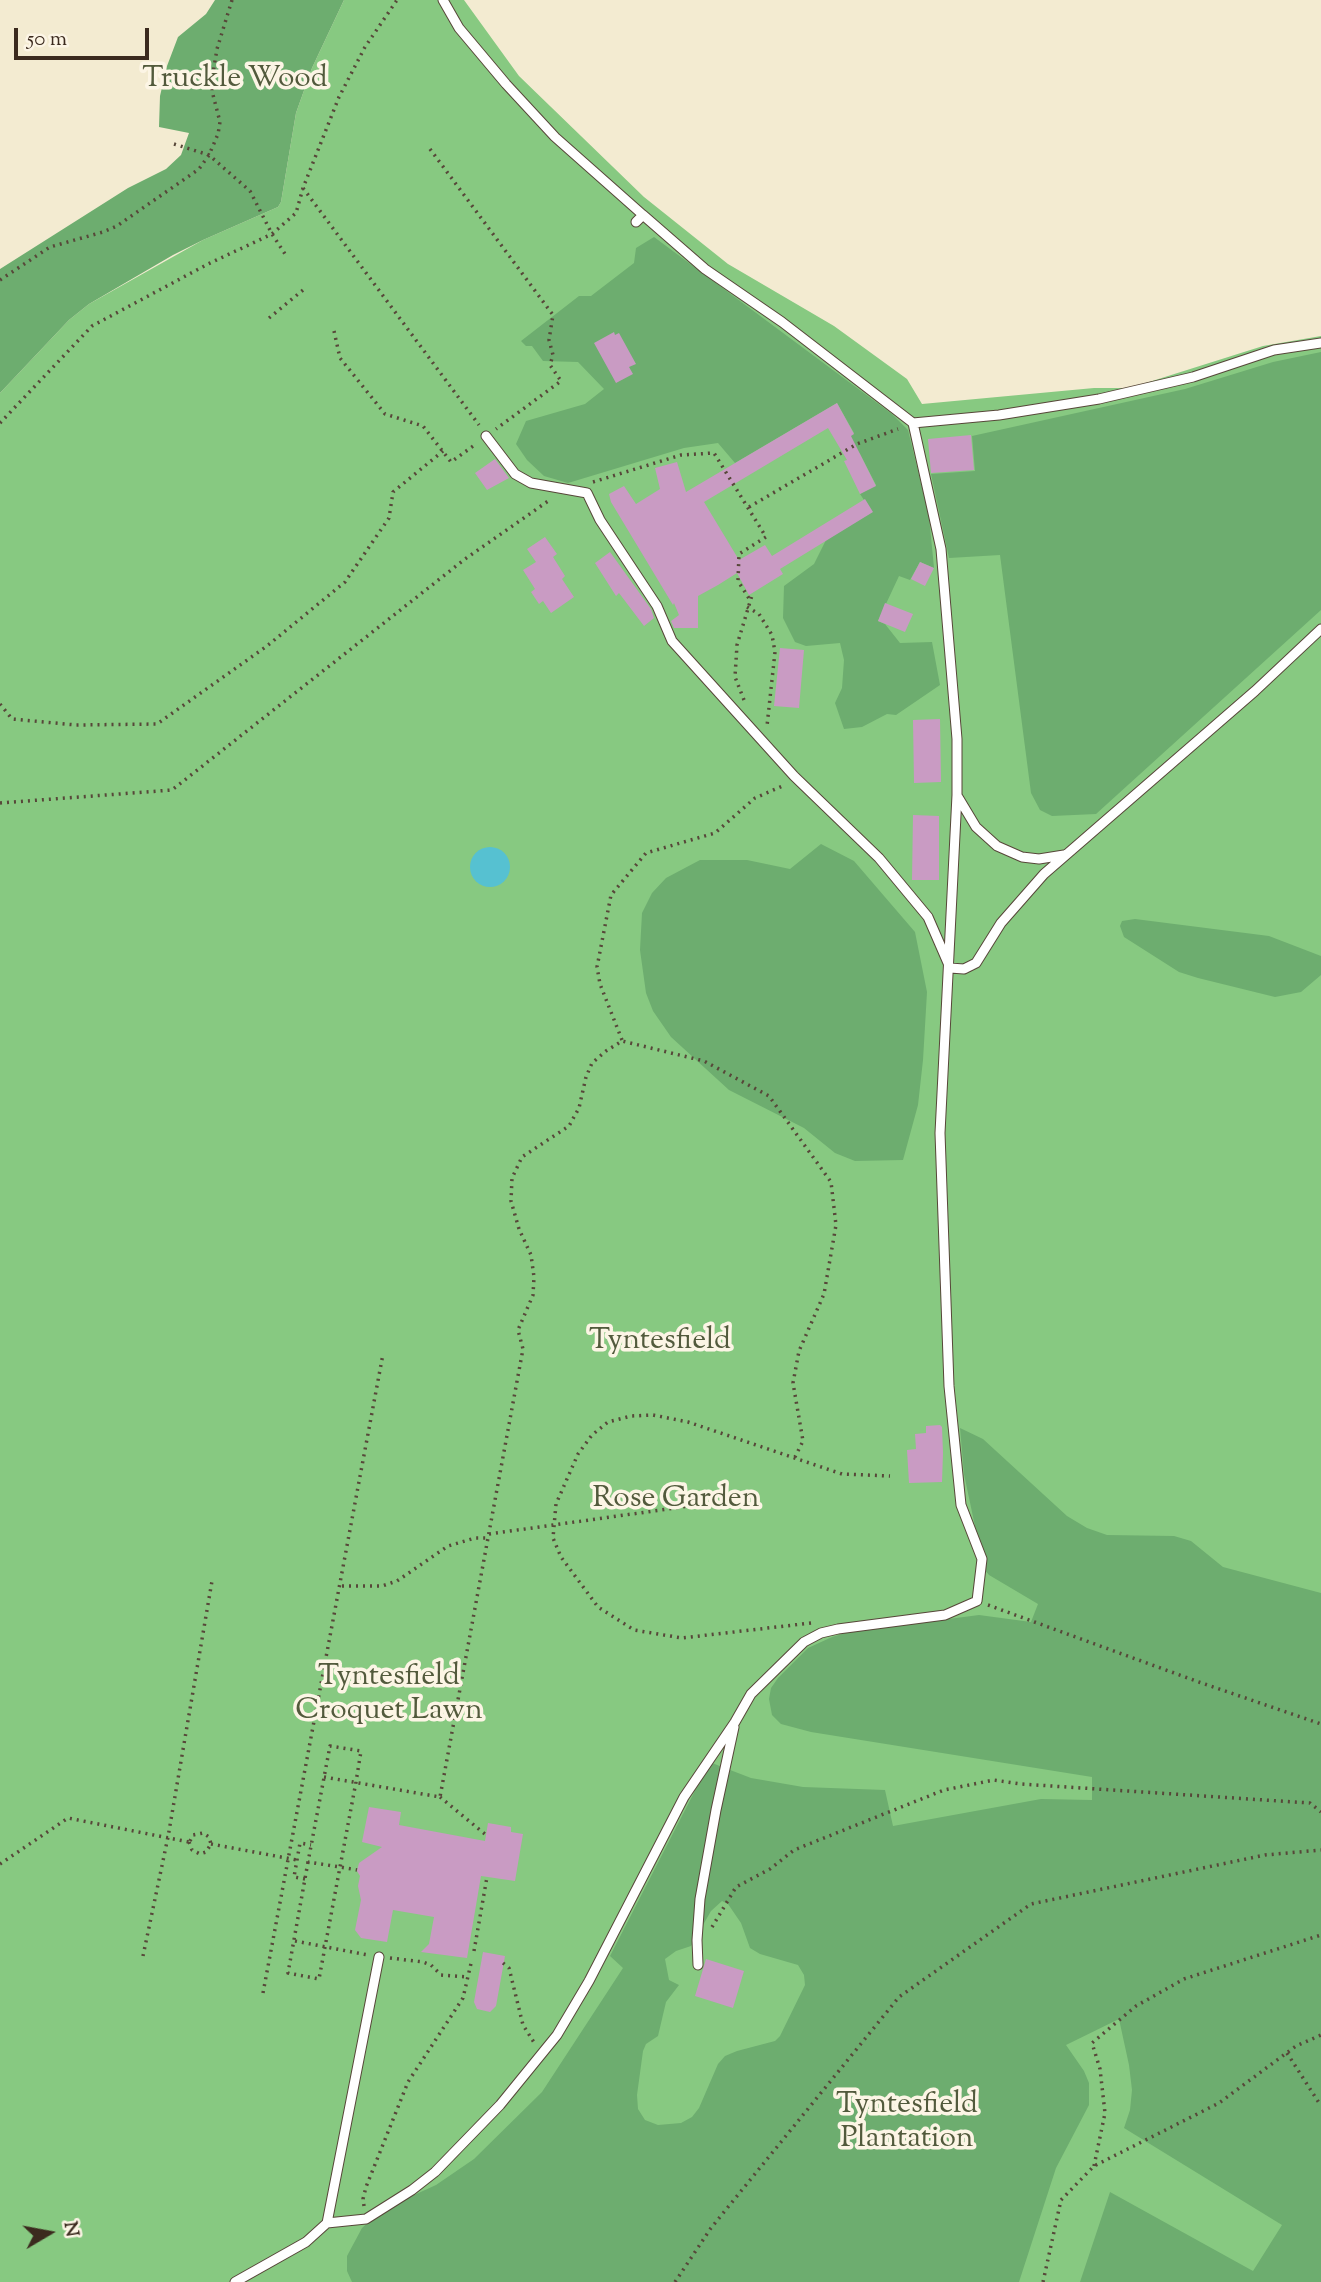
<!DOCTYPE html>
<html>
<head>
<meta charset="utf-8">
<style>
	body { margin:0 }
	#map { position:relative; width:1321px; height:2282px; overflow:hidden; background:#f3ebd1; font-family:"Sorts Mill Goudy",serif }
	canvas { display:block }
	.north { position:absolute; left:14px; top:2198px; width:70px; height:70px; -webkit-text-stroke:5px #fcf5e5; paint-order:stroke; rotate:80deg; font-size:19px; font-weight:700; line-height:28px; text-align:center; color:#3b2a1e }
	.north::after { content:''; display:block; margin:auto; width:24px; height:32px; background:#3b2a1e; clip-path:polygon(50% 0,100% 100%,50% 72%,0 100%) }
	.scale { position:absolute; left:14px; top:28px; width:135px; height:32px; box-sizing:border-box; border:4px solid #3b2a1e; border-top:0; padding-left:9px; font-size:21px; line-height:24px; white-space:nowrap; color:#3b2a1e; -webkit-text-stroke:5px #fcf5e5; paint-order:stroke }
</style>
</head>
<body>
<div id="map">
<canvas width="1321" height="2282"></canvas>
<div class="north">N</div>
<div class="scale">50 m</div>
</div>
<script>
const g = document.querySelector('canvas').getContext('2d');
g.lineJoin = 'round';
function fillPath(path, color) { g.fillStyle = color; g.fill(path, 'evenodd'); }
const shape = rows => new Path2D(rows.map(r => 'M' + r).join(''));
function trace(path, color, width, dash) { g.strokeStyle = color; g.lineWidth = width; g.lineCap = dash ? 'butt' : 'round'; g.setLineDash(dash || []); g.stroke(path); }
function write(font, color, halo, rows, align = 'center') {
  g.font = font + ' "Sorts Mill Goudy",serif'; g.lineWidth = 7; g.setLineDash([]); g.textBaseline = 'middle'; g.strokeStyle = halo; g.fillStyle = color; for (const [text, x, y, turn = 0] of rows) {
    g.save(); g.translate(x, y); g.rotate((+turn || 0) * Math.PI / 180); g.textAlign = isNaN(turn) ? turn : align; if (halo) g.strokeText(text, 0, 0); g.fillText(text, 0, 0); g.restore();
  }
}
const green = shape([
	[344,0,464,0,519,76,644,197,728,264,834,326,907,379,922,404,1094,388,1130,388,1263,346,1321,336,1321,2282,0,2282,0,393,69,320,89,304,203,240,278,207,281,202,296,113,312,68]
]);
const forest = shape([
	[215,0,344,0,312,68,296,113,281,202,278,207,203,240,173,255,89,304,69,320,0,393,0,269,128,188,166,169,181,155,189,133,159,127,160,96,167,66,178,37,206,14],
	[654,237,892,414,908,430,929,516,934,568,920,562,910,580,899,576,878,621,885,624,900,643,932,642,940,685,896,715,887,714,862,727,844,729,835,703,842,688,844,660,840,643,806,646,795,642,783,618,784,586,814,564,826,540,872,512,860,494,876,485,860,454,846,439,854,433,837,403,735,463,718,443,684,448,568,483,544,476,527,460,516,444,526,421,585,404,604,389,578,362,543,361,532,346,526,346,521,341,579,296,591,296,634,263,636,248],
	[1321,352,1321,610,1096,814,1052,816,1040,810,1031,793,1000,555,949,558,931,474,975,471,972,436,1185,389,1273,362],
	[821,844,854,861,915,932,927,992,923,1060,918,1105,903,1160,855,1161,835,1153,804,1128,729,1090,671,1037,653,1011,646,993,640,950,642,913,652,893,666,878,700,860,747,860,790,869],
	[1135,919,1269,936,1321,956,1321,975,1301,992,1275,997,1198,978,1179,972,1124,937,1120,926,1122,921],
	[960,1428,983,1439,1067,1516,1087,1528,1107,1535,1174,1536,1191,1541,1223,1567,1321,1593,1321,2282,1080,2282,1110,2192,1253,2271,1282,2225,1124,2128,1130,2110,1132,2090,1129,2065,1119,2019,1066,2045,1084,2071,1089,2083,1089,2105,1056,2168,1019,2282,352,2282,347,2271,347,2256,362,2228,374,2217,392,2205,436,2185,474,2159,542,2092,623,1968,610,1956,701,1779,712,1763,751,1778,803,1787,885,1790,893,1826,1041,1799,1092,1800,1092,1777,811,1732,781,1724,772,1715,769,1699,771,1688,778,1678,808,1648,832,1637,849,1632,979,1615,1031,1622,1038,1604,989,1575,984,1569,964,1474],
	[722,1901,728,1904,741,1923,750,1948,760,1954,798,1965,804,1975,805,1985,780,2036,775,2041,737,2051,725,2056,718,2064,699,2108,692,2117,681,2123,658,2125,645,2120,638,2109,637,2095,643,2051,646,2044,658,2036,666,2002,679,1985,669,1980,665,1959,676,1951,691,1946,711,1911]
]);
const water = shape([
	'470 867a20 20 0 1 1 40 0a20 20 0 1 1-40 0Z'
]);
const building = shape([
	[614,332,615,335,619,333,636,364,629,367,633,374,616,383,594,343],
	[837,403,854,434,851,436,876,486,860,494,844,461,847,460,828,428,704,502,739,560,765,545,772,556,865,499,873,512,780,569,783,574,749,595,737,573,718,585,698,596,698,628,674,628,671,621,679,615,674,603,673,605,611,502,609,494,624,486,636,504,660,489,655,468,677,462,686,492],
	[971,435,974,470,931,473,928,439],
	[495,459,509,478,487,490,475,473],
	[545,537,557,554,553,557,565,576,562,579,574,597,551,613,543,601,539,604,531,592,535,589,523,570,536,562,527,549],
	[610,552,651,609,654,618,644,626,619,593,616,596,595,563],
	[920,562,934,568,925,586,911,579],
	[885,603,913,614,905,632,878,621],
	[780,648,804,650,799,708,774,706],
	[940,719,941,782,914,783,913,720],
	[913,815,939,816,939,880,912,880],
	[940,1425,942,1427,943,1453,942,1482,909,1483,907,1450,916,1449,915,1434,926,1433,926,1426],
	[369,1807,401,1812,399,1825,485,1841,488,1823,511,1827,511,1832,523,1834,515,1881,481,1876,467,1958,421,1952,429,1944,434,1917,393,1910,387,1942,361,1938,355,1930,361,1900,358,1886,360,1876,357,1871,359,1863,382,1847,362,1842],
	[483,1952,505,1956,496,2006,490,2012,477,2009,474,2002],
	[706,1959,744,1971,733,2008,695,1996]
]);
const path = shape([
	[174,144,209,155,250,191,272,234,287,257],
	[430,149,553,315,549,340,553,355,550,365,561,381,496,429],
	[303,188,479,425],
	[0,280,50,247,103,232,117,226,199,169,209,155,218,134,220,122,212,91,212,79,217,49,232,0],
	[269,318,303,290],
	[334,331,340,358,385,414,423,426,451,462,476,444],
	[0,423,92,326,208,264,272,234,296,213,303,188,339,97,365,47,397,0],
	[593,482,681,455,714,453,766,537,739,554,738,581,750,600],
	[749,507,857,444,898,429],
	[747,607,759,614,772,635,775,652,767,726],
	[744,700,735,677,737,645,753,592],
	[0,704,12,719,76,725,157,724,267,646,345,582,389,518,393,492,443,451],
	[0,803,172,790,465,559,551,499],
	[622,1040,600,984,597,967,611,895,646,853,715,833,755,798,785,785],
	[489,1534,718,1502],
	[342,1586,382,1586,397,1581,448,1546,475,1538,488,1538],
	[988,1605,1196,1681,1321,1724],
	[811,1623,682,1638,634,1630,598,1607,561,1557,553,1538,556,1504,578,1454,592,1435,608,1422,631,1416,653,1415,688,1422,842,1474,890,1476],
	[324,1777,440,1797,523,1349,518,1330,533,1295,534,1277,531,1255,519,1229,511,1201,512,1178,522,1157,569,1126,579,1108,586,1077,592,1063,606,1051,622,1041,704,1061,769,1096,831,1182,836,1225,824,1294,799,1351,793,1383,803,1441,795,1457],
	[440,1797,486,1835],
	[190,1841,193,1835,203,1833,209,1837,211,1844],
	[189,1842,192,1850,200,1854,206,1852,211,1844],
	[211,1844,297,1860],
	[308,1862,288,1973,319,1979,340,1867,356,1782,361,1751,330,1746,308,1862,340,1867,357,1870],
	[0,1864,68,1818,189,1842],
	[305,1879,294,1877,300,1843,311,1845],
	[712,1927,736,1887,770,1869,794,1850,944,1790,994,1780,1021,1784,1310,1803,1321,1812],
	[295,1941,368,1955],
	[474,1951,487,1877],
	[143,1956,168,1837,212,1581],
	[390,1958,423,1962,431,1965,441,1975,468,1977],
	[503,1963,509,1968,523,2025,535,2044],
	[263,1993,383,1354],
	[1287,2053,1321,2106],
	[1094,2166,1105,2113,1100,2069,1092,2043,1136,2006,1184,1979,1321,1935],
	[364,2206,363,2199,366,2187,408,2082,463,1998,472,1959],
	[675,2282,711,2228,899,1997,1031,1904,1265,1855,1321,1850],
	[1043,2282,1061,2200,1094,2166,1219,2103,1296,2046,1321,2035]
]);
const service = shape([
	[443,0,459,28,506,84,555,137,643,215],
	[913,423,999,415,1099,399,1193,377,1274,350,1321,343],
	[486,436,515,474,531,483,587,493,600,520,657,606,672,641,794,776,879,858,928,917,948,963],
	[958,797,976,827,997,846,1022,857,1039,859,1064,855],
	[950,968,964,969,976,963,1001,923,1044,874,1255,691,1321,629],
	[698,1965,697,1940,700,1899,716,1810,734,1727],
	[327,2223,379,1957],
	[235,2282,306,2242,327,2223,366,2219,412,2190,435,2172,500,2105,557,2035,589,1981,684,1797,735,1722,751,1694,804,1642,821,1633,838,1629,945,1615,977,1601,982,1559,961,1505,949,1386,940,1133,957,795,957,739,941,549,913,423,782,322,705,269,643,215,636,222]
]);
const parkNames = [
	["Truckle Wood",235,81],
	["Tyntesfield",660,1343],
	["Rose Garden",676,1501],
	["Tyntesfield",389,1679],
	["Croquet Lawn",389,1713],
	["Tyntesfield",907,2107],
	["Plantation",907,2141]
];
fillPath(green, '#87c981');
fillPath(forest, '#6dad6f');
fillPath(water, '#56c1d1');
fillPath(building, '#c99bc3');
trace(service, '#574739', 11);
trace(path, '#574739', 3.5, [2, 5]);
trace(service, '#fff', 9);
write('30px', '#525a3c', '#fcf5e5', parkNames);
</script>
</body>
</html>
